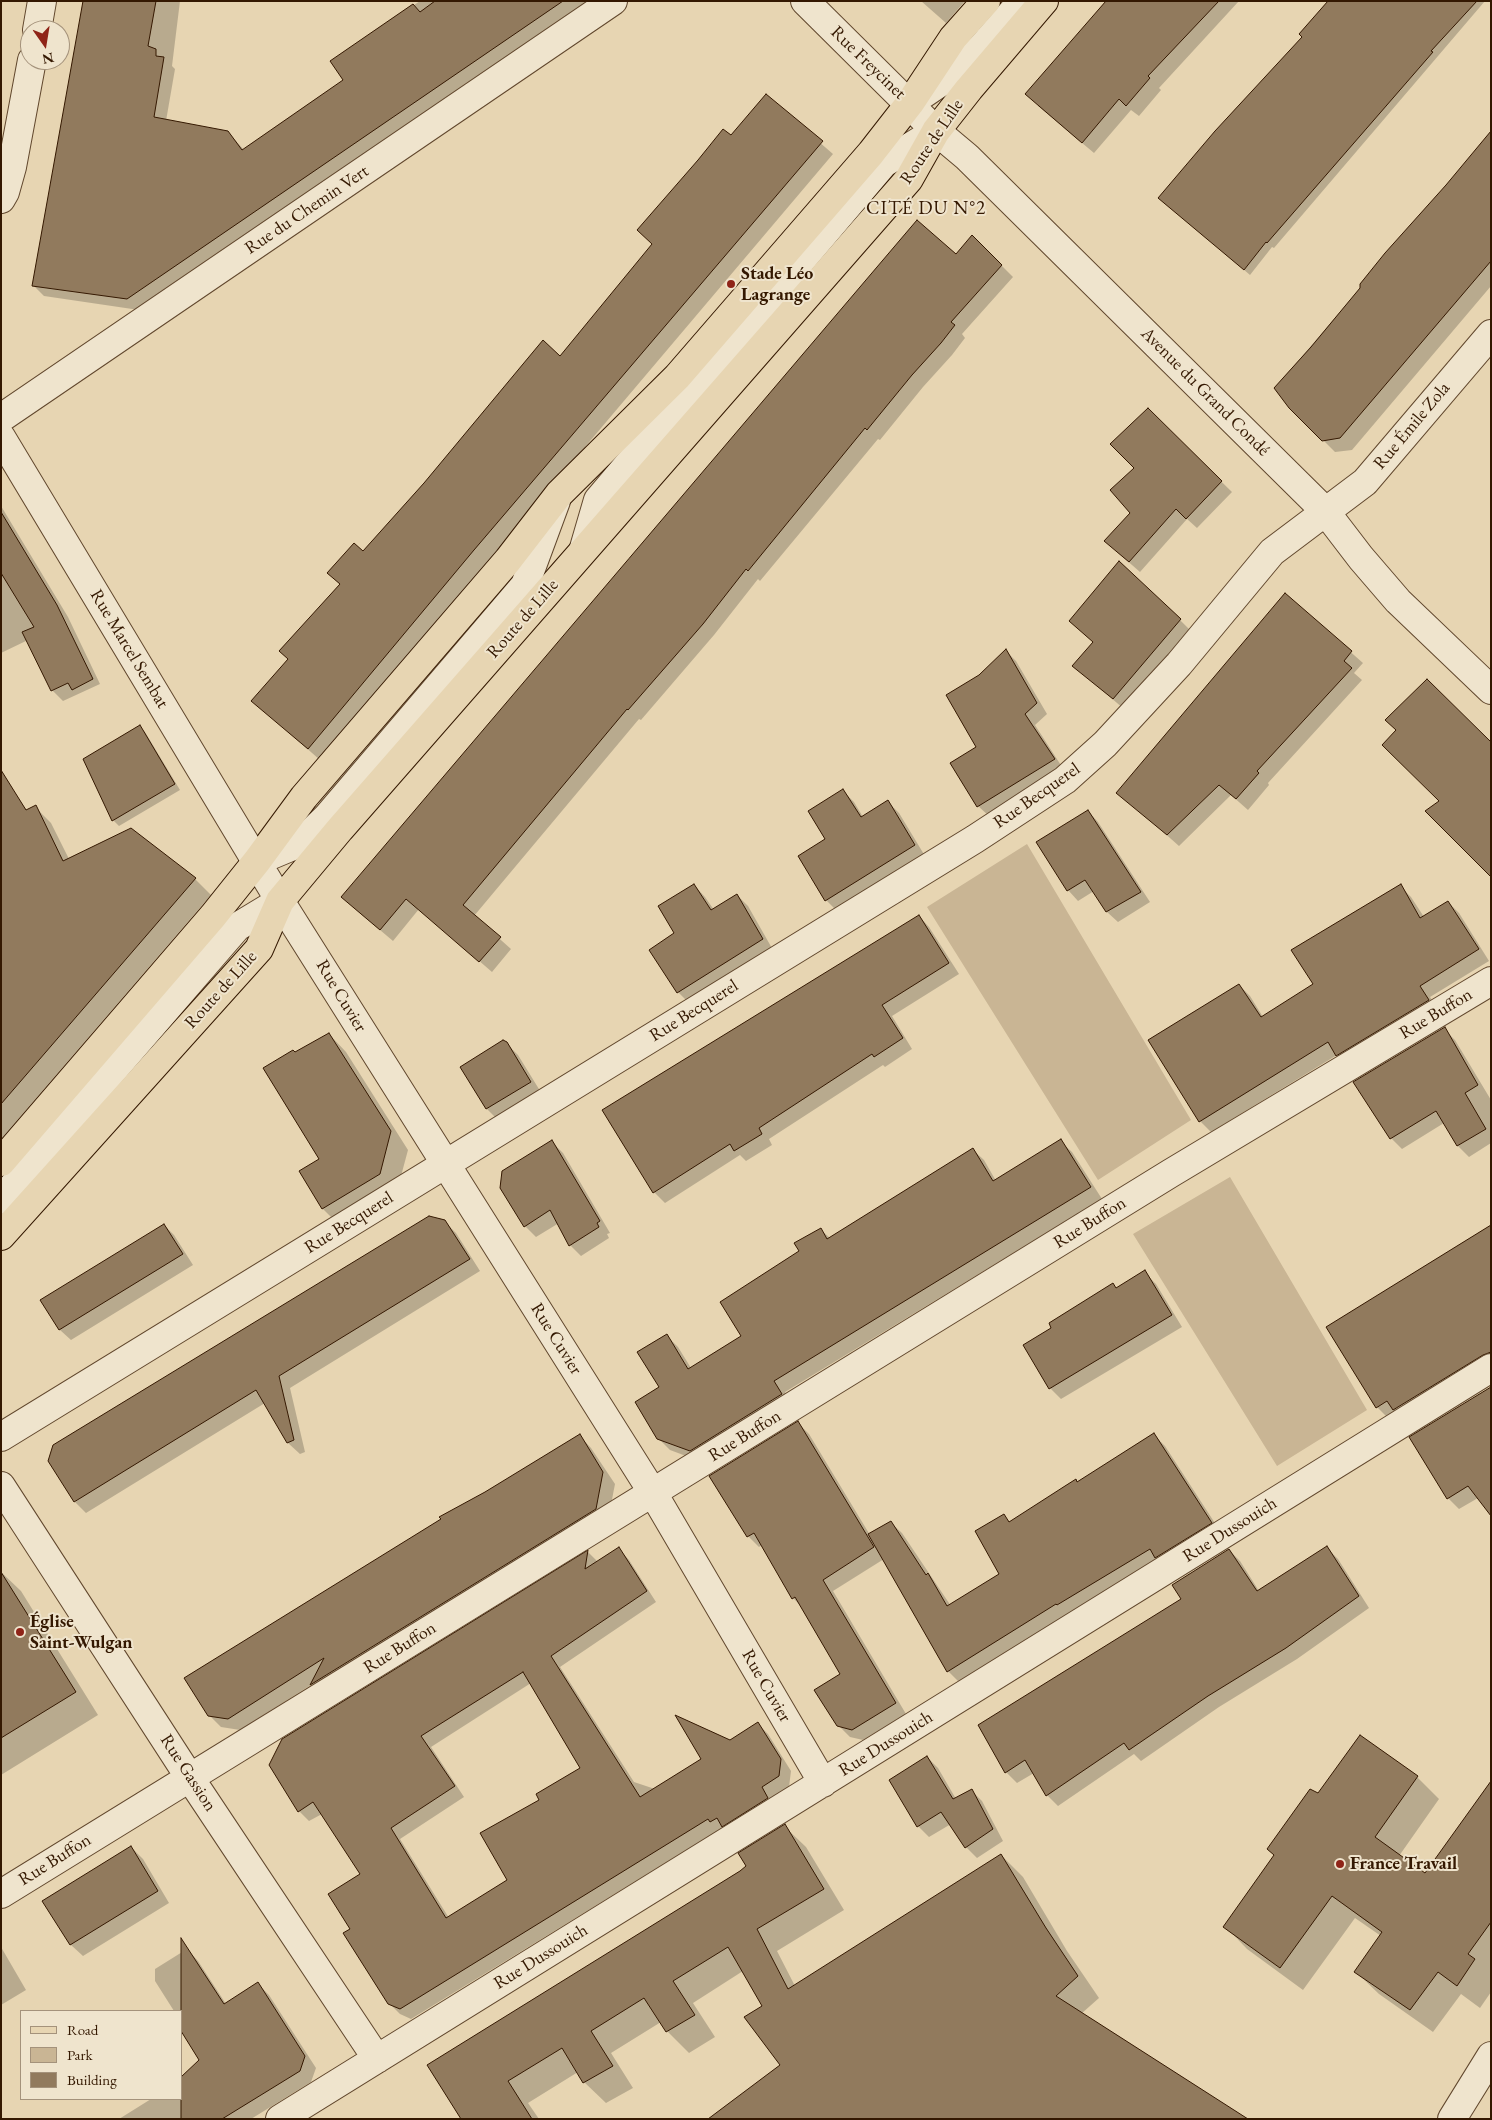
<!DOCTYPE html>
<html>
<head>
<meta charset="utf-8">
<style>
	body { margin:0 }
	#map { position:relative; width:1492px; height:2120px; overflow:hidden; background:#e7d5b2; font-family:"EB Garamond",serif }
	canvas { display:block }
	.frame { position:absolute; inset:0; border:2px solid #341801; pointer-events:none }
	.legend { position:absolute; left:20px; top:2010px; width:162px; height:90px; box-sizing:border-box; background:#efe4cd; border:1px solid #a4927b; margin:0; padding:6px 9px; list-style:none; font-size:15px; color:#341801 }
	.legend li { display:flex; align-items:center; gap:10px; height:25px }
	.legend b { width:25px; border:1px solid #a4927b }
	.north { position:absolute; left:20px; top:20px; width:50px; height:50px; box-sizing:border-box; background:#efe4cd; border:1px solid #a4927b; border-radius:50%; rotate:167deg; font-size:14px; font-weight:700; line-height:20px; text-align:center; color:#341801 }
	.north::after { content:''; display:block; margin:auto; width:18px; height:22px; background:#8f2418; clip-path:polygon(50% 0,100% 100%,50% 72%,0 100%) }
</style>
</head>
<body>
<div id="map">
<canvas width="1492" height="2120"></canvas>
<div class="frame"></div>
<ul class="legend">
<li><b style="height:6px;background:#e7d5b2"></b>Road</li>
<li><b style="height:14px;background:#c9b594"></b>Park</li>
<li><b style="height:14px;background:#917a5d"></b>Building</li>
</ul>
<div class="north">N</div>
</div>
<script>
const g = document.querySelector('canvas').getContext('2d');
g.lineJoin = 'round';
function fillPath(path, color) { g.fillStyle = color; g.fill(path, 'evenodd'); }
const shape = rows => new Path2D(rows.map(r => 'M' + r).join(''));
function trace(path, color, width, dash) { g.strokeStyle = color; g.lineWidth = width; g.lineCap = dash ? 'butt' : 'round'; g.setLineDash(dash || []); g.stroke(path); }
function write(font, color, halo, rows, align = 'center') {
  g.font = font + ' "EB Garamond",serif'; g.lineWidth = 4; g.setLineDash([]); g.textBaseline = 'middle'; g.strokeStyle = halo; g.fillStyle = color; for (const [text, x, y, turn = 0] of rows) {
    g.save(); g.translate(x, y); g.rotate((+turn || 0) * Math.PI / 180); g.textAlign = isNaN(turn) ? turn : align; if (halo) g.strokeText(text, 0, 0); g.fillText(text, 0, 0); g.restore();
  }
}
const green = shape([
	[1027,844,1191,1120,1098,1180,927,907],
	[1230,1177,1367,1410,1277,1466,1133,1234]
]);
const shadow = shape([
	[85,1,180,1,172,66,175,69,166,121,228,132,244,150,345,80,332,61,420,1,590,1,139,310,44,296,33,285],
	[921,1,965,1,946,23],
	[1108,1,1239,1,1159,88,1161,90,1139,116,1131,110,1094,153,1038,106],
	[1331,1,1485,1,1274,248,1272,247,1250,275,1166,203,1304,37],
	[766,96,833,154,320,760,253,701,289,659,340,585,329,573,363,553,560,358,654,245,731,137],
	[1491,135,1491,286,1352,450,1335,452,1290,407,1275,388],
	[972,236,1013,277,962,334,965,338,952,355,923,387,880,440,878,439,760,581,758,579,714,635,641,720,639,719,474,916,511,949,492,972,419,909,393,941,354,908,343,897,956,256],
	[1148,410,1232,492,1197,528,1187,519,1140,572,1116,551,1132,513,1136,468],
	[1,506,68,617,100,684,63,701,52,690,28,640,1,653],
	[1285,594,1363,663,1354,673,1362,680,1268,783,1269,785,1248,810,1231,795,1179,846,1118,792],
	[1180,620,1191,631,1124,709,1074,666],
	[1006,651,1016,661,1047,714,1035,725,1064,770,989,816,978,806,979,676],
	[139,726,145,732,180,790,119,826,113,820],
	[843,791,854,802,863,817,888,802,899,813,925,856,837,911,826,900,827,840],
	[22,805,28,811,35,807,51,823,69,859,195,879,211,895,1,1139,1,946],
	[1088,811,1098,822,1150,902,1118,922,1107,912,1094,891,1078,901,1068,890],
	[694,885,705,897,714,910,737,895,748,906,773,950,689,1003,678,992,676,933],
	[1400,886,1411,897,1424,917,1448,902,1459,913,1489,961,1430,997,1439,1012,1348,1066,1337,1055,1211,1132,1200,1121,1239,985,1250,996,1263,1017,1315,985],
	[919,916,929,927,959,974,892,1016,912,1049,885,1067,883,1065,769,1139,772,1145,746,1161,740,1155,665,1203,654,1192],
	[1444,1029,1455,1040,1491,1100,1491,1143,1469,1157,1458,1146,1444,1123,1402,1149,1391,1138],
	[329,1034,346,1052,408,1150,397,1191,340,1226,323,1209,300,1172,321,1159,295,1054],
	[506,1043,518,1055,542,1094,498,1120,487,1109],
	[1060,1141,1072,1152,1102,1199,785,1392,793,1406,702,1462,670,1450,658,1438,660,1388,667,1336,678,1347,691,1368,742,1336,801,1252,820,1229,830,1238,972,1149,984,1160,996,1181],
	[552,1142,563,1153,610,1233,607,1234,609,1238,581,1256,570,1245,559,1223,536,1237,525,1226],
	[444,1221,456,1233,480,1271,290,1388,305,1452,300,1454,288,1443,265,1403,86,1513,75,1502],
	[164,1225,174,1235,193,1265,71,1340,60,1330,42,1300],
	[1491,1225,1491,1368,1388,1418,1377,1407,1393,1286],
	[1144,1272,1156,1284,1182,1327,1061,1399,1050,1388,1053,1328,1113,1285,1117,1289],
	[1491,1388,1478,1498,1459,1509,1448,1498],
	[798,1423,809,1434,870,1535,890,1522,902,1533,951,1606,1001,1574,1004,1516,1010,1522,1078,1483,1154,1435,1165,1446,1222,1534,1069,1615,1068,1614,959,1682,948,1671,884,1559,833,1591,906,1714,863,1740,850,1737,838,1725,841,1674,804,1609,793,1598,762,1545,759,1547,748,1536],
	[580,1436,591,1448,615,1484,608,1520,323,1696,311,1685,240,1730,221,1727,209,1715,486,1493],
	[1327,1548,1338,1559,1369,1608,1297,1659,1219,1707,1141,1761,1134,1754,1058,1806,1047,1795,1034,1773,1017,1783,1006,1772,1182,1600,1229,1550,1240,1561,1259,1591],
	[619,1549,629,1560,656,1602,560,1667,634,1782,655,1789,758,1724,768,1734,791,1771,789,1787,771,1798,778,1809,722,1832,719,1830,411,2019,400,2014,389,2003,352,1929,362,1875,322,1814,309,1821,299,1811,283,1740,588,1552,598,1562],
	[531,1683,582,1769,541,1800,508,1881,449,1918,400,1839,464,1797,431,1747],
	[1,1572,21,1591,98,1715,1,1775],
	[927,1757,938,1768,956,1799,971,1790,982,1801,1003,1841,977,1858,966,1847,951,1824,929,1837,918,1826],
	[1417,1777,1439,1799,1399,1856,1425,1875,1491,1783,1491,1992,1480,2008,1461,1994,1433,2032,1379,1994,1356,1972,1381,1936,1355,1918,1303,1990,1247,1949,1225,1926,1318,1795],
	[784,1826,806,1847,844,1910,777,1951,795,1986,1001,1855,1023,1877,1067,1951,1099,1998,1081,2014,782,2065,763,2006,743,1971,693,2003,715,2037,689,2053,667,2031,661,2022,611,2053,633,2088,606,2103,584,2082,578,2072,528,2103,539,2119,462,2119,748,1867],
	[131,1847,143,1859,169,1903,83,1956,71,1945,44,1901],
	[1,1947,26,1990,1,2005],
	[187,1949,198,1961,226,2004,258,1984,269,1995,316,2068,311,2082,251,2119,119,2119,151,2099,181,2099,200,2060,181,2011,174,2011,155,1981,155,1969]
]);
const building = shape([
	[83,1,156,1,148,46,156,49,156,56,164,57,154,117,228,131,242,150,343,80,330,61,413,4,420,12,435,1,563,1,127,299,32,286,83,1],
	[1106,1,1219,1,1148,76,1150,78,1126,106,1119,99,1082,143,1025,94,1106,1],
	[1328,1,1477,1,1431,51,1433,52,1267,243,1266,242,1244,270,1158,198,1215,131,1302,37,1299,34,1328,1],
	[766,94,823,141,474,550,308,749,251,701,288,659,279,651,340,584,327,573,354,543,363,551,424,483,543,340,560,356,652,244,637,230,698,160,723,129,731,135,766,94],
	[1491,131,1491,261,1340,438,1322,441,1289,408,1274,388,1311,347,1360,288,1360,284,1385,253,1446,185,1491,131],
	[917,220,956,254,972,235,1002,265,951,322,955,325,941,343,912,375,867,430,865,428,748,571,746,569,703,624,628,710,627,709,463,905,501,937,479,962,406,899,380,930,341,897,917,220],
	[1148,408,1222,481,1186,519,1176,509,1129,562,1104,541,1130,513,1110,490,1134,468,1110,444,1148,408],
	[1,512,57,605,93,679,72,690,68,683,51,691,22,632,34,627,1,573,1,512],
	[1119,561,1181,619,1113,699,1072,666,1093,642,1069,621,1119,561],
	[1285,593,1352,651,1344,661,1352,668,1257,771,1259,773,1236,799,1219,785,1167,835,1116,793,1285,593],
	[1006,649,1037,703,1025,714,1055,759,977,807,950,763,976,747,946,695,979,675,1006,649],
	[1427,679,1491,742,1491,877,1425,811,1439,801,1382,745,1396,730,1385,720,1427,679],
	[140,725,175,784,112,821,83,759,140,725],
	[1,770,26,810,36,805,63,861,131,828,196,878,1,1104,1,770],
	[843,789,861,817,888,800,915,845,825,901,798,856,825,839,808,811,843,789],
	[1088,810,1141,892,1106,912,1085,880,1067,891,1036,842,1088,810],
	[694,884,711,910,737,894,763,939,677,993,649,950,674,933,658,906,694,884],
	[1401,884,1420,918,1448,901,1479,949,1420,986,1429,1000,1336,1056,1328,1042,1199,1122,1148,1040,1239,984,1261,1017,1313,984,1291,950,1401,884],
	[919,915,949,963,882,1005,903,1038,874,1057,872,1054,759,1128,762,1134,734,1151,730,1144,653,1193,602,1110,919,915],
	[1445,1027,1478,1085,1465,1093,1486,1129,1457,1146,1436,1111,1390,1139,1353,1082,1445,1027],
	[329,1033,391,1131,380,1174,322,1209,299,1171,319,1159,263,1068,293,1050,295,1052,329,1033],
	[503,1040,507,1042,531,1082,486,1109,460,1067,503,1040],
	[1061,1139,1091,1187,774,1381,782,1394,690,1451,657,1439,635,1402,659,1387,637,1352,667,1334,688,1369,741,1336,720,1302,799,1251,794,1243,821,1228,827,1239,973,1148,993,1181,1061,1139],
	[552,1140,600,1221,597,1223,599,1227,569,1246,550,1210,524,1227,500,1188,502,1171,552,1140],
	[429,1216,445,1220,470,1259,279,1376,294,1440,287,1443,256,1390,74,1502,48,1461,53,1445,429,1216],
	[164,1224,183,1254,59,1330,40,1300,164,1224],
	[1491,1225,1491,1352,1483,1355,1393,1410,1387,1401,1376,1408,1326,1327,1491,1225],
	[1145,1270,1172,1315,1049,1389,1023,1345,1051,1328,1049,1323,1113,1283,1116,1288,1145,1270],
	[1491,1387,1491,1516,1468,1486,1447,1499,1409,1437,1491,1387],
	[798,1421,874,1547,823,1580,896,1703,852,1730,837,1726,814,1690,840,1674,795,1597,792,1599,754,1533,747,1537,709,1476,798,1421],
	[1154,1433,1212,1523,1155,1558,1150,1549,1057,1605,1056,1604,947,1672,868,1534,891,1521,926,1575,928,1573,947,1606,999,1574,975,1531,1004,1514,1009,1522,1065,1486,1076,1479,1077,1482,1154,1433],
	[580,1434,603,1472,596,1509,310,1685,324,1658,228,1719,208,1716,184,1678,441,1519,439,1517,485,1492,580,1434],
	[1327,1546,1359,1596,1286,1648,1208,1696,1129,1750,1124,1743,1046,1796,1025,1760,1005,1773,978,1725,1181,1599,1172,1585,1229,1549,1257,1591,1327,1546],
	[619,1547,647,1591,551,1656,640,1797,701,1759,675,1715,730,1740,758,1722,781,1759,779,1776,762,1787,768,1798,722,1827,717,1818,710,1822,708,1819,400,2009,388,2004,343,1933,350,1929,328,1894,360,1874,313,1802,298,1812,269,1765,282,1739,588,1550,585,1569,619,1547],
	[523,1672,580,1768,536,1794,539,1800,480,1833,507,1880,446,1918,391,1828,455,1786,421,1736,523,1672],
	[1,1572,76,1692,1,1738,1,1572],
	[1360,1735,1418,1776,1375,1837,1425,1873,1491,1781,1491,1922,1468,1954,1475,1959,1457,1986,1438,1972,1410,2010,1354,1972,1382,1932,1332,1896,1280,1968,1223,1927,1274,1855,1267,1849,1310,1789,1318,1793,1360,1735],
	[927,1756,953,1799,972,1789,993,1829,965,1848,941,1812,917,1827,889,1780,927,1756],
	[785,1824,824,1889,757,1929,788,1989,1001,1854,1046,1928,1078,1976,1056,1996,1248,2119,708,2119,780,2065,744,2017,762,2006,728,1947,673,1981,695,2015,666,2032,644,1998,591,2031,613,2066,583,2083,562,2048,508,2081,532,2119,461,2119,427,2065,740,1871,746,1866,738,1853,785,1824],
	[131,1846,158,1891,70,1945,42,1901,131,1846],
	[181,1938,224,2004,258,1982,305,2056,300,2071,222,2119,181,2119,181,2077,199,2060,181,2031,181,1938]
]);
const minor = shape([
	[805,1,936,131,967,157,1325,511,1361,558,1398,601,1491,690],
	[37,30,42,1],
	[910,103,953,74,982,47,1022,1],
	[1,199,5,192,12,167,32,60],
	[1,418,613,1],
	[1,437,280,901,653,1493,823,1783],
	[584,548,598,500,884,163,936,131],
	[257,861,300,843,327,817,525,585,556,501],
	[1,1200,237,927,280,901],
	[1,1437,975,839,1065,780,1105,744,1179,664,1272,552,1365,482,1491,334],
	[1,1486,190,1778,377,2059],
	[1,1894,1171,1173,1491,981],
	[280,2119,1491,1368],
	[1452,2119,1491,2056]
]);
const major = shape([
	[1,1162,213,916,257,861,304,797,508,560,559,494,677,377,871,153,910,103,953,38,986,1],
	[1,1236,259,949,280,901,340,829,909,179,936,131,969,89,1044,1]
]);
const markers = [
	[731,284,5,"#8f2418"],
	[20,1632,5,"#8f2418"],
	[1340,1864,5,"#8f2418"]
];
const streetNames = [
	["Rue Freycinet",868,63,44],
	["Route de Lille",932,142,-56],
	["Rue du Chemin Vert",307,210,-34],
	["Avenue du Grand Condé",1205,392,45],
	["Rue Émile Zola",1412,426,-50],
	["Route de Lille",523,619,-49],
	["Rue Marcel Sembat",129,649,59],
	["Rue Becquerel",1037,796,-35],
	["Route de Lille",221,990,-48],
	["Rue Cuvier",341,996,59],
	["Rue Becquerel",694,1011,-32],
	["Rue Buffon",1436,1014,-31],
	["Rue Becquerel",349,1223,-32],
	["Rue Buffon",1090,1223,-32],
	["Rue Cuvier",556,1339,58],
	["Rue Buffon",745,1436,-32],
	["Rue Dussouich",1230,1530,-32],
	["Rue Buffon",400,1648,-32],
	["Rue Cuvier",766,1686,60],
	["Rue Dussouich",886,1744,-32],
	["Rue Gassion",188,1773,57],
	["Rue Buffon",55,1860,-32],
	["Rue Dussouich",541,1957,-32]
];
const poiNames = [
	["Stade Léo",741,274],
	["Lagrange",741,295],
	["Église",30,1622],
	["Saint-Wulgan",30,1643],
	["France Travail",1350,1864]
];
const neighbourhoodNames = [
	["CITÉ DU N°2",926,209]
];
fillPath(green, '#c9b594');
fillPath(shadow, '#0003');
fillPath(building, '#917a5d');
trace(building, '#341801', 1);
trace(minor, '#61472d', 30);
trace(major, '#341801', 30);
trace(minor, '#efe4cd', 28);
trace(major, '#e7d5b2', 28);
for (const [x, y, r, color] of markers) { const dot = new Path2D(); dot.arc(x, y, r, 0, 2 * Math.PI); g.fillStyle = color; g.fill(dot); trace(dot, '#efe4cd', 2); }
write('18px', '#341801', '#efe4cd', streetNames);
write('bold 18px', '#341801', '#efe4cd', poiNames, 'left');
g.letterSpacing = '1px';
write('19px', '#341801', '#efe4cd', neighbourhoodNames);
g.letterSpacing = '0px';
</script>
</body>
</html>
